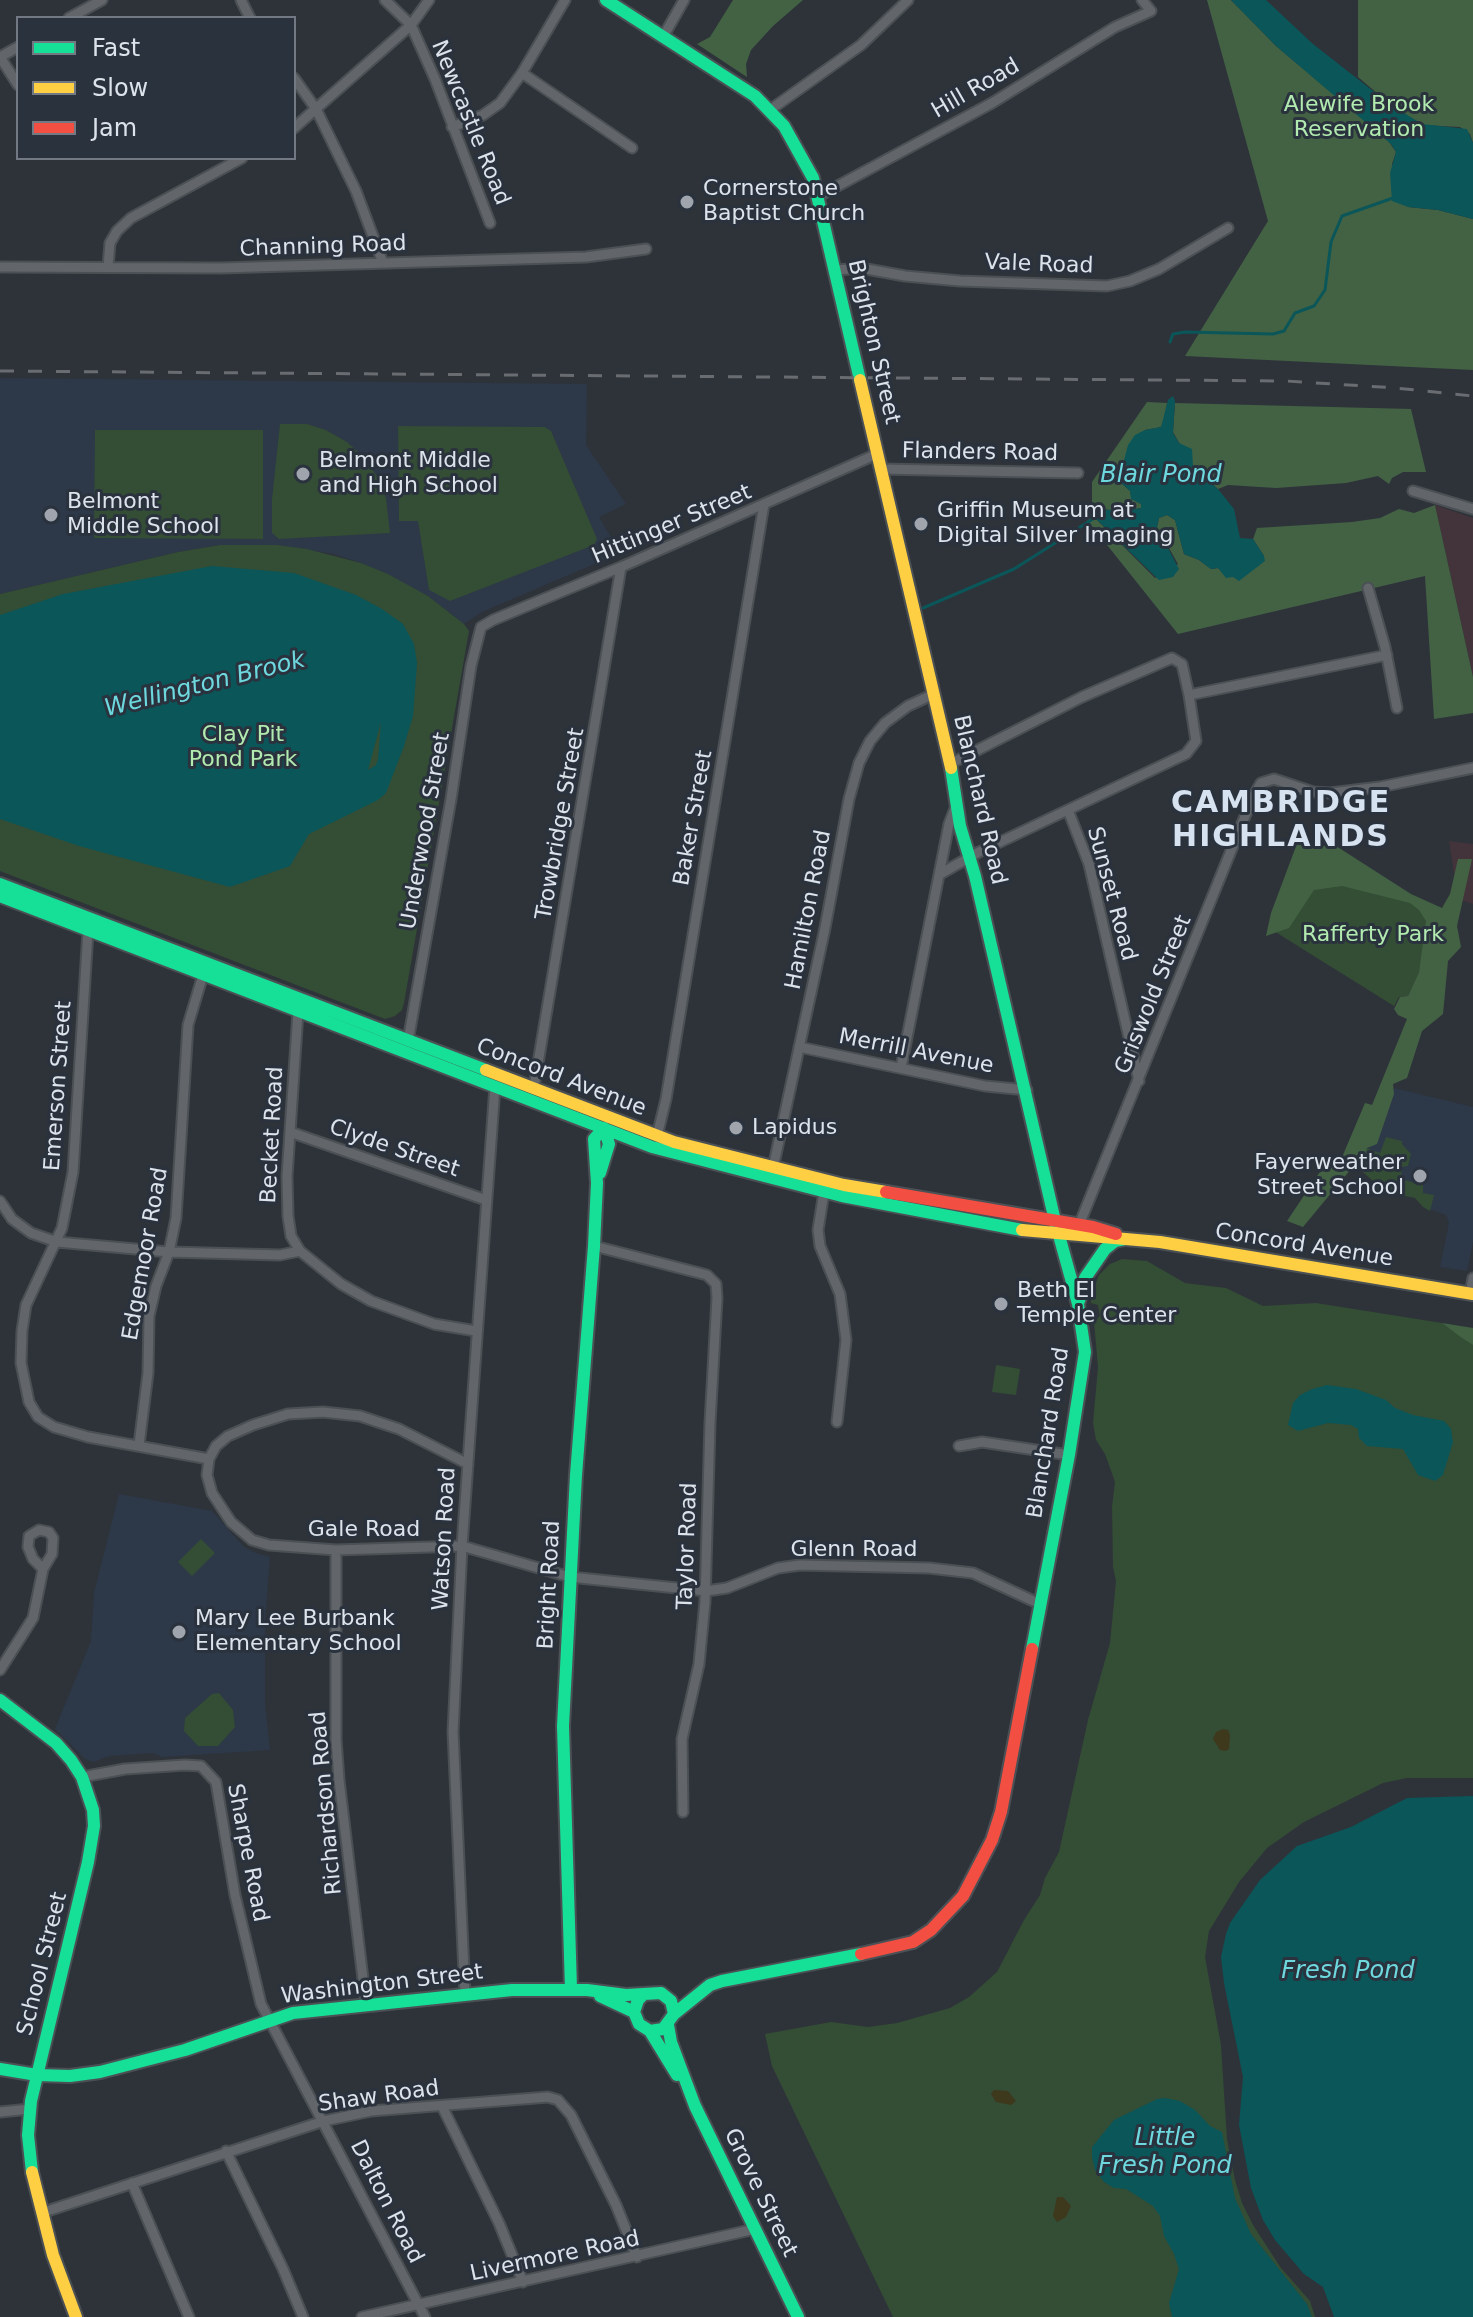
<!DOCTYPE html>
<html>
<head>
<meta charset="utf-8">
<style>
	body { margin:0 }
	#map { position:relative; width:1473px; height:2317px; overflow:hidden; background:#2e333a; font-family:"DejaVu Sans",sans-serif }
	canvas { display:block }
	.legend { position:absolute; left:16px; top:16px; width:280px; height:144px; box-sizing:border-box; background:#2a323e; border:2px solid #727983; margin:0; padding:10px 14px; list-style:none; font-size:24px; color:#dde3eb }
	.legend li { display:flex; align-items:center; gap:16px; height:40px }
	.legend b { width:40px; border:2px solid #727983 }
</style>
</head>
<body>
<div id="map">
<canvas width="1473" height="2317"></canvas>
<ul class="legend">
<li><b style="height:10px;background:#16e098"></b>Fast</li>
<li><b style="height:10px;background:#ffcf43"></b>Slow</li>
<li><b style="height:10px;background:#f24e42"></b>Jam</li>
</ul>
</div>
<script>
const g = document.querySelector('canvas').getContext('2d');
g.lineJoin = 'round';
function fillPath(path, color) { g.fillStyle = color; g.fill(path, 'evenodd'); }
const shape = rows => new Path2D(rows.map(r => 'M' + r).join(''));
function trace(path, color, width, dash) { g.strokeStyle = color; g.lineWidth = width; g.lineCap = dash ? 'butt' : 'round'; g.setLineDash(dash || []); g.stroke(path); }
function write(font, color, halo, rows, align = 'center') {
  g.font = font + ' "DejaVu Sans",sans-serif'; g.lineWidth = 6; g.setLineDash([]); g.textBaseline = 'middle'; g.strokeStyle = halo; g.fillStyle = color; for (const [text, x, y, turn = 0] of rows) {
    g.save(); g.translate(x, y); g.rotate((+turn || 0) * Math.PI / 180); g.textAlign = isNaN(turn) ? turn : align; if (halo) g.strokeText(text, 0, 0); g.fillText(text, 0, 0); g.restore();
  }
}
const built = shape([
	[0,378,587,384,586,445,626,504,599,517,620,553,482,612,464,624,428,596,361,563,334,554,277,545,220,545,178,552,0,594],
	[1394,1088,1473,1107,1473,1242,1467,1271,1440,1267,1449,1223,1446,1215,1423,1207,1415,1198,1371,1189,1373,1181,1363,1172,1369,1136],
	[119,1494,212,1511,244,1547,256,1553,270,1557,265,1622,265,1703,270,1750,162,1757,153,1753,109,1756,94,1762,85,1759,55,1729,91,1641,94,1593]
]);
const industrial = shape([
	[1435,505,1473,518,1473,677],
	[1449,841,1473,844,1473,904,1458,899]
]);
const green = shape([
	[280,424,307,424,326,430,347,442,362,456,377,476,386,498,390,533,279,539,272,533,272,499],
	[398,426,545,427,551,431,597,539,594,545,450,601,429,590,418,521,399,521],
	[95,430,263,430,263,539,94,538],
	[220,545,277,545,307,549,361,563,388,574,428,596,464,624,469,631,404,1003,402,1010,395,1016,385,1019,0,871,0,594,178,552],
	[1332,866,1394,891,1437,920,1422,957,1419,972,1408,996,1399,997,1394,1006,1269,928],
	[1386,1137,1402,1141,1402,1144,1411,1154,1408,1166,1402,1167,1401,1179,1423,1185,1423,1193,1434,1195,1430,1211,1423,1207,1415,1198,1371,1189,1373,1181,1363,1172,1367,1148,1380,1153],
	[1122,1259,1147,1261,1185,1283,1226,1288,1263,1306,1316,1303,1442,1323,1473,1345,1473,1778,1407,1778,1383,1783,1304,1822,1267,1848,1239,1882,1209,1931,1205,1957,1221,2045,1227,2139,1235,2180,1242,2203,1253,2225,1281,2268,1310,2301,1315,2317,893,2317,772,2066,765,2034,831,2022,868,2027,897,2023,950,2008,969,1997,997,1972,1024,1920,1040,1895,1045,1878,1059,1852,1088,1720,1110,1643,1116,1581,1113,1567,1112,1507,1115,1482,1105,1454,1096,1440,1093,1423,1098,1367,1094,1322,1100,1316,1098,1305,1091,1303,1091,1295,1099,1275,1110,1264],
	[996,1365,1020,1369,1016,1395,992,1392],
	[201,1539,215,1553,192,1576,178,1562],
	[219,1693,233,1710,235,1727,218,1746,198,1746,184,1731,185,1718,212,1694]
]);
const forest = shape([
	[733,0,803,0,773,26,751,50,746,64,747,77,697,44,710,37],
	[1207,0,1231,0,1276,46,1387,139,1396,152,1392,164,1408,207,1438,210,1473,219,1473,370,1185,356,1268,221],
	[1358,0,1473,0,1473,143,1470,134,1460,127,1422,125,1391,105,1358,77],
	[1147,402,1167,403,1165,418,1161,427,1145,430,1124,464,1128,466,1128,470,1124,471,1119,481,1130,491,1132,499,1141,504,1141,508,1130,510,1119,506,1110,510,1103,509,1094,517,1155,578,1178,564,1157,527,1159,518,1167,515,1175,520,1184,554,1199,560,1211,569,1218,568,1223,573,1264,556,1253,539,1257,528,1352,522,1380,518,1399,509,1414,513,1435,505,1473,677,1473,713,1434,719,1425,576,1178,634,1080,511,1092,502,1092,482],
	[1175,403,1411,409,1426,472,1403,472,1392,478,1389,484,1378,476,1346,483,1276,488,1228,485,1218,489,1193,467,1173,432],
	[1298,841,1320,846,1336,846,1411,894,1442,908,1450,894,1458,859,1472,859,1457,926,1461,947,1448,961,1443,1014,1422,1031,1407,1078,1393,1084,1394,1094,1377,1144,1367,1148,1363,1172,1356,1163,1303,1227,1287,1221,1319,1173,1340,1162,1365,1103,1372,1105,1407,1019,1398,1015,1394,1009,1400,997,1408,996,1419,972,1426,921,1419,910,1410,903,1342,886,1314,890,1289,928,1266,936,1271,913],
	[1442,1323,1473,1328,1473,1345,1462,1338]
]);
const sand = shape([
	[1223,1729,1228,1730,1230,1735,1229,1749,1226,1751,1220,1750,1213,1739,1216,1732],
	[994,2090,1008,2091,1016,2101,1011,2105,996,2102,991,2094],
	[1057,2197,1063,2197,1071,2206,1066,2217,1057,2222,1053,2216]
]);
const water = shape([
	[1231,0,1266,0,1313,44,1391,105,1422,124,1467,129,1473,143,1473,219,1438,210,1408,207,1392,201,1390,173,1396,152,1391,144,1276,46],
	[1173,396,1175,401,1173,433,1179,443,1192,449,1193,467,1218,489,1234,509,1240,538,1253,539,1264,556,1265,561,1239,581,1233,577,1226,578,1218,568,1211,569,1199,560,1184,554,1175,520,1167,515,1159,518,1157,527,1179,569,1173,577,1159,580,1094,517,1093,512,1096,509,1110,510,1119,506,1130,510,1141,508,1141,504,1131,499,1130,491,1119,481,1124,471,1128,470,1128,466,1123,464,1128,445,1135,435,1145,430,1161,427,1168,400],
	[212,566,294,573,356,595,382,609,403,624,414,644,417,663,413,716,404,746,386,793,378,800,309,834,290,866,230,887,79,846,0,819,0,615,63,594],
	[381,722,378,759,376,765,368,770],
	[1327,1385,1356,1389,1386,1400,1395,1408,1413,1415,1444,1421,1451,1429,1453,1442,1443,1475,1435,1481,1418,1475,1403,1449,1367,1446,1359,1438,1358,1429,1351,1425,1328,1423,1298,1431,1288,1425,1293,1403,1300,1395,1312,1389],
	[1473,1796,1473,2317,1334,2317,1323,2287,1304,2274,1275,2240,1263,2220,1251,2188,1239,2125,1243,2077,1224,1983,1221,1957,1226,1934,1230,1923,1260,1880,1297,1846,1351,1827,1407,1798],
	[1165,2098,1180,2101,1195,2110,1210,2126,1222,2132,1235,2198,1251,2234,1307,2304,1312,2317,1172,2317,1169,2303,1179,2269,1174,2254,1164,2236,1160,2216,1153,2206,1126,2189,1114,2188,1104,2182,1095,2170,1092,2157,1092,2147,1114,2120,1157,2099]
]);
const stream = shape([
	[1170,342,1173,334,1185,332,1273,334,1284,331,1295,313,1314,306,1325,290,1331,242,1342,216,1393,198],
	[923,608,1014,569,1096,517]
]);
const street = shape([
	[241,0,250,18],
	[385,0,411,25,435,79,490,223],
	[69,18,102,0],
	[663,37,684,0],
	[0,57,18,85],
	[0,57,18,47],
	[522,73,632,148],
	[294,78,316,109,356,191,383,263],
	[770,110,861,45,908,0],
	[452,127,483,115,500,103,522,73,565,0],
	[294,128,411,25,429,0],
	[819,196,992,103,1115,27,1151,11,1142,0],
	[0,267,221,268,586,257,646,249],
	[108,267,110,243,117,231,131,218,242,158],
	[836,270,861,268,905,276,960,281,1107,286,1130,281,1159,269,1228,228],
	[881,469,1078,473],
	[1413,491,1473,509],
	[1368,588,1385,647,1397,708],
	[950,764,1082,697,1172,658,1182,664,1189,695,1387,655],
	[1068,810,1089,864,1139,1081],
	[940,874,979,852,1186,754,1196,741,1189,695],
	[88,931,73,1172,62,1228,26,1305,22,1331,21,1363,29,1402,38,1417,54,1427,88,1437,209,1459,216,1446,228,1436,253,1425,288,1414,323,1412,360,1416,399,1429,468,1464],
	[298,1012,287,1176,288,1216,291,1236,300,1251,341,1284,371,1301,434,1324,476,1331],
	[408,1041,451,799,471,666,481,627,493,620,621,567,877,454],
	[799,1047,985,1086,1027,1090],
	[901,1068,949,824,956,806],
	[534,1087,621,567],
	[290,1132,486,1200],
	[657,1136,666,1099,764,504],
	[773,1168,825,928,849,799,859,763,870,741,885,723,908,706,934,694],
	[824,1192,818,1230,820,1246,840,1294,846,1340,837,1422],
	[0,1201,12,1219,31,1233,57,1242,169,1252,280,1255,300,1251],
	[1079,1225,1252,799,1261,783,1274,779,1313,792,1330,793,1380,787,1473,768],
	[594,1246,707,1275,716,1284,717,1298,710,1423,705,1602,699,1664,682,1739,683,1812],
	[1470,1294,1473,1278],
	[139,1445,148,1373,149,1316,156,1286,169,1252,176,1218,188,1025,203,975],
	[959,1446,982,1442,1069,1455],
	[209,1459,207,1475,212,1493,231,1522,252,1540,269,1545,336,1550,462,1546,570,1577,706,1591,727,1588,778,1568,800,1565,929,1568,973,1573,1040,1604],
	[336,1550,336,1739,339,1780,366,2004],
	[0,1670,33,1618,43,1569,52,1554,53,1538,49,1532,39,1530,29,1536,28,1547,33,1559,43,1569],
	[82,1777,125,1769,185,1765,201,1766,216,1782,235,1895,261,2004,425,2317],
	[465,1994,453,1732,462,1546,495,1086],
	[442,2106,499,2223,523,2282],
	[0,2112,30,2109],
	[226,2151,283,2269,303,2317],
	[132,2183,189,2317],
	[41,2213,324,2121,371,2111,548,2097,558,2100,571,2115,616,2205,637,2257],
	[362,2317,755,2229]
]);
const fast = shape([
	[606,0,755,96,784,126,813,178,860,380],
	[951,768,960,826,975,876,1055,1221,1078,1304,1085,1352,1069,1455,1032,1649],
	[0,884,486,1070],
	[0,896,652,1147,842,1196,1022,1230],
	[600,1173,609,1144,604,1128],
	[1079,1301,1085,1278,1105,1249,1115,1241,1125,1239],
	[0,1700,56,1743,71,1760,82,1777,93,1810,94,1826,88,1862,31,2101,28,2135,32,2172],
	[571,1989,563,1726,576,1475,594,1246,597,1183,594,1139,604,1128],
	[600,1996,634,2012],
	[674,2014,710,1985,722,1981,861,1954],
	[668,2025,671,2042,695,2106,798,2317],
	[650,2031,677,2075],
	[0,2069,37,2075,70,2076,100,2072,185,2050,293,2013,512,1990,587,1990,626,1995,661,1993,671,2001,674,2014,663,2029,650,2031,639,2024,634,2012,638,2000,643,1995]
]);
const slow = shape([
	[860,380,951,768],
	[486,1070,674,1142,844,1185,886,1192],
	[1022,1230,1160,1242,1473,1294],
	[32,2172,53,2255,76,2317]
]);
const jam = shape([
	[886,1192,1093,1227,1116,1234],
	[861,1954,913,1942,931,1930,963,1896,992,1840,1001,1812,1032,1649]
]);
const rail = shape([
	[0,371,1286,381,1396,388,1473,396]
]);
const markers = [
	[687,202,8,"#a0a5ad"],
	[303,474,8,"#a0a5ad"],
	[51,515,8,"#a0a5ad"],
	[921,524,8,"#a0a5ad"],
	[736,1128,8,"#a0a5ad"],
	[1420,1176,8,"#a0a5ad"],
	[1001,1304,8,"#a0a5ad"],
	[179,1632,8,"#a0a5ad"]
];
const streetNames = [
	["Hill Road",976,89,-30],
	["Newcastle Road",470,123,68],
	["Channing Road",323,247,-2],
	["Vale Road",1039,265,2],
	["Brighton Street",873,342,77],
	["Flanders Road",980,453,1],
	["Hittinger Street",672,525,-23],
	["Blanchard Road",979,800,77],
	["Baker Street",694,818,-80],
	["Trowbridge Street",561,824,-80],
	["Underwood Street",426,831,-80],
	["Sunset Road",1111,894,75],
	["Hamilton Road",809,910,-79],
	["Griswold Street",1154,995,-68],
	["Merrill Avenue",916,1052,11],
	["Concord Avenue",561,1078,21],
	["Emerson Street",59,1086,-86],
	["Becket Road",273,1135,-87],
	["Clyde Street",394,1149,19],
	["Concord Avenue",1304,1246,9],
	["Edgemoor Road",146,1254,-80],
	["Blanchard Road",1049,1433,-81],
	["Gale Road",364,1530],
	["Watson Road",445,1539,-87],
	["Taylor Road",688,1546,-88],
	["Glenn Road",854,1550],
	["Bright Road",550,1585,-87],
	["Richardson Road",327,1803,-95],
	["Sharpe Road",247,1853,79],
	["School Street",43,1964,-76],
	["Washington Street",382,1985,-7],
	["Shaw Road",379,2097,-8],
	["Grove Street",760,2193,64],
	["Dalton Road",386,2202,63],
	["Livermore Road",555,2257,-12]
];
const parkNames = [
	["Alewife Brook",1359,105],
	["Reservation",1359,130],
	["Clay Pit",243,735],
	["Pond Park",243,760],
	["Rafferty Park",1373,935]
];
const poiNames = [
	["Cornerstone",703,189],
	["Baptist Church",703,214],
	["Belmont Middle",319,461],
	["and High School",319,486],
	["Belmont",67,502],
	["Middle School",67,527],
	["Griffin Museum at",937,511],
	["Digital Silver Imaging",937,536],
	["Lapidus",752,1128],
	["Fayerweather",1404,1163,"right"],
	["Street School",1404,1188,"right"],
	["Beth El",1017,1291],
	["Temple Center",1017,1316],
	["Mary Lee Burbank",195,1619],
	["Elementary School",195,1644]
];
const waterNames = [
	["Blair Pond",1161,476],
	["Wellington Brook",205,685,-14],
	["Fresh Pond",1348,1972],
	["Little",1165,2139],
	["Fresh Pond",1165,2167]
];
const districtNames = [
	["CAMBRIDGE",1281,804],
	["HIGHLANDS",1281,838]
];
fillPath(built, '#2d3848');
fillPath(industrial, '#43333a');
fillPath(green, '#344d35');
fillPath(forest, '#436244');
fillPath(sand, '#3e381d');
fillPath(water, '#0b5659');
trace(stream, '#0b5659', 3);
trace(street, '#4b5055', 13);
trace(fast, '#4b5055', 16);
trace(slow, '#4b5055', 16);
trace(jam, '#4b5055', 16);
trace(street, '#62666b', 9);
trace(fast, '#16e098', 12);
trace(slow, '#ffcf43', 12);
trace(jam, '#f24e42', 12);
trace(rail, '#696c70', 3, [14, 14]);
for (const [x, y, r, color] of markers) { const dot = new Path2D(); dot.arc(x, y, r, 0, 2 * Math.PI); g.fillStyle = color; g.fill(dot); trace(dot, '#2a323e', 3); }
write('22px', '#dde3eb', '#2a323e', streetNames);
write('22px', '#b2ebaf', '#2a323e', parkNames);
write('22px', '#dde3eb', '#2a323e', poiNames, 'left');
write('italic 24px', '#6dd9de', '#2a323e', waterNames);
g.letterSpacing = '2px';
write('bold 30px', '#d7e2f1', '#2a323e', districtNames);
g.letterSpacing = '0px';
</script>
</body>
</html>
